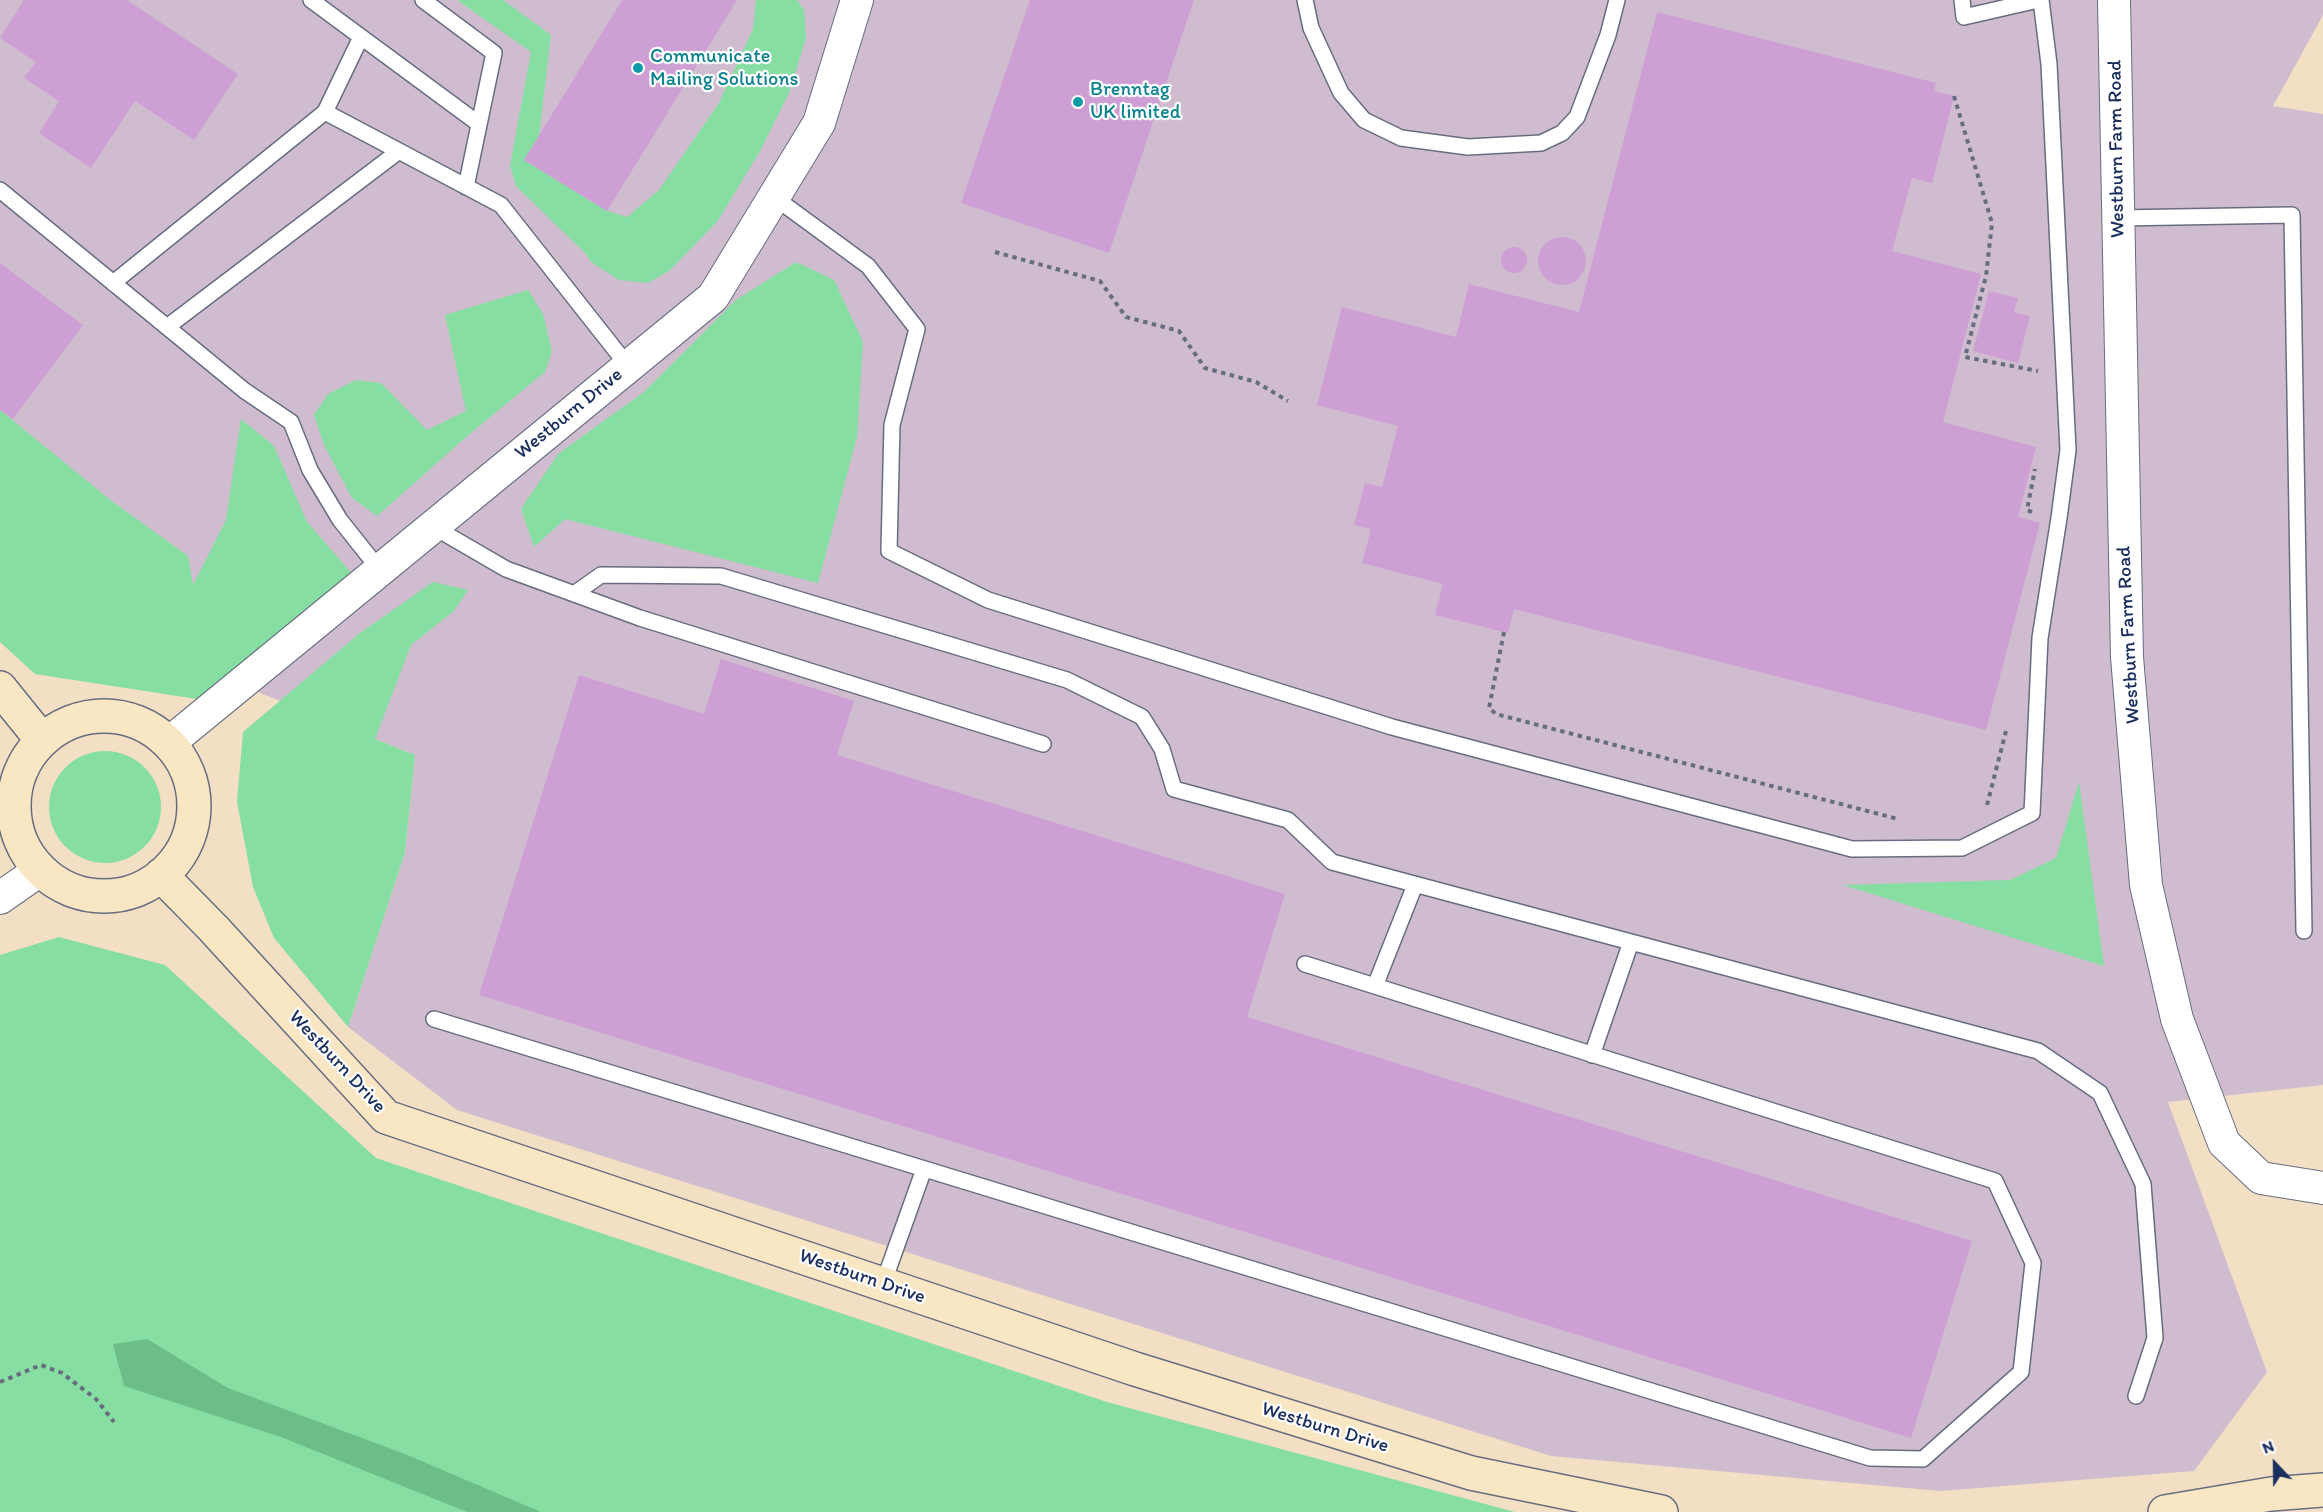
<!DOCTYPE html>
<html>
<head>
<meta charset="utf-8">
<style>
	body { margin:0 }
	#map { position:relative; width:2323px; height:1512px; overflow:hidden; background:#f3dfc3; font-family:Itim,sans-serif }
	canvas { display:block }
	.north { position:absolute; left:2245px; top:1434px; width:60px; height:60px; -webkit-text-stroke:4px #fff; paint-order:stroke; rotate:338deg; font-size:16px; font-weight:700; line-height:24px; text-align:center; color:#1b2f5e }
	.north::after { content:''; display:block; margin:auto; width:21px; height:27px; background:#1b2f5e; clip-path:polygon(50% 0,100% 100%,50% 72%,0 100%) }
</style>
</head>
<body>
<div id="map">
<canvas width="2323" height="1512"></canvas>
<div class="north">N</div>
</div>
<script>
const g = document.querySelector('canvas').getContext('2d');
g.lineJoin = 'round';
function fillPath(path, color) { g.fillStyle = color; g.fill(path, 'evenodd'); }
const shape = rows => new Path2D(rows.map(r => 'M' + r).join(''));
function trace(path, color, width, dash) { g.strokeStyle = color; g.lineWidth = width; g.lineCap = dash ? 'butt' : 'round'; g.setLineDash(dash || []); g.stroke(path); }
function write(font, color, halo, rows, align = 'center') {
  g.font = font + ' Itim,sans-serif'; g.lineWidth = 4.5; g.setLineDash([]); g.textBaseline = 'middle'; g.strokeStyle = halo; g.fillStyle = color; for (const [text, x, y, turn = 0] of rows) {
    g.save(); g.translate(x, y); g.rotate((+turn || 0) * Math.PI / 180); g.textAlign = isNaN(turn) ? turn : align; if (halo) g.strokeText(text, 0, 0); g.fillText(text, 0, 0); g.restore();
  }
}
const industrial = shape([
	[0,0,2323,0,2323,15,2273,106,2323,114,2323,1085,2168,1102,2267,1372,2194,1471,1940,1491,1551,1456,457,1110,348,1027,405,852,415,755,173,658,0,524]
]);
const green = shape([
	[457,0,503,0,551,35,539,136,524,160,607,211,627,217,659,190,719,103,753,29,756,0,797,0,804,10,806,38,789,93,759,153,717,222,669,271,648,283,619,280,591,262,586,254,516,186,510,166,531,52],
	[796,262,834,280,863,342,857,437,818,583,565,519,534,547,521,509,558,454,644,392,736,300],
	[528,290,543,314,552,351,545,372,472,432,377,516,352,498,324,445,314,415,328,394,356,380,381,383,427,430,466,411,445,315],
	[0,410,113,502,188,556,193,585,226,520,241,419,274,446,307,522,361,584,216,702,35,674,0,642],
	[433,582,468,590,454,611,411,645,375,739,415,755,405,852,348,1027,274,938,253,887,237,802,243,732,360,633],
	'49 807a56 56 0 1 1 112 0a56 56 0 1 1-112 0Z',
	[2079,782,2104,966,1843,885,2010,880,2056,858],
	[59,937,165,965,376,1158,1107,1402,1515,1512,0,1512,0,955]
]);
const forest = shape([
	[147,1339,228,1388,405,1454,541,1512,467,1512,281,1437,124,1386,113,1344]
]);
const building = shape([
	[24,0,127,0,238,74,194,140,135,101,91,168,39,133,59,101,24,78,36,62,0,38],
	[622,0,737,0,607,211,524,160],
	[1030,0,1194,0,1109,253,961,203],
	[1657,12,1936,83,1934,91,1954,96,1932,183,1912,178,1892,251,1981,274,1943,422,2036,447,2018,517,2040,523,1986,730,1514,609,1508,633,1435,615,1443,584,1362,563,1371,529,1354,525,1365,483,1382,487,1398,426,1317,405,1342,307,1456,337,1469,284,1579,312],
	'1538 261a24 24 0 1 1 48 0a24 24 0 1 1-48 0Z',
	'1501 260a13 13 0 1 1 26 0a13 13 0 1 1-26 0Z',
	[0,263,83,325,13,419,0,410],
	[1989,291,2018,298,2014,312,2030,316,2018,363,1973,351],
	[721,659,854,701,837,755,1285,894,1247,1017,1972,1241,1911,1438,479,995,579,675,704,714]
]);
const path = shape([
	[1954,96,1992,223,1986,276,1965,357,2038,371],
	[995,252,1100,281,1126,317,1179,331,1205,368,1256,382,1288,401],
	[2032,512,2027,510,2035,469],
	[1504,632,1489,708,1496,714,1898,819],
	[1987,805,2006,731],
	[0,1382,41,1365,62,1373,96,1399,114,1422]
]);
const lane = shape([
	[311,0,479,124],
	[423,0,494,53,466,187],
	[1305,0,1311,28,1341,93,1364,120,1401,138,1468,147,1541,143,1562,133,1577,117,1608,35,1617,0],
	[1962,0,1964,17,2038,0],
	[325,112,361,37],
	[0,190,245,391,291,422,310,470,340,520,379,569],
	[774,197,868,266,917,329,892,425,889,551,988,600,1392,727,1852,849,1962,848,2032,813,2040,638,2059,518,2068,450,2049,64,2041,0],
	[2118,218,2292,215,2304,931],
	[113,283,325,112,501,205,628,366],
	[167,327,399,151],
	[432,526,506,569,640,618,1043,744],
	[574,594,601,575,721,576,1067,680,1142,717,1162,749,1174,789,1288,820,1332,862,2038,1051,2100,1093,2143,1184,2155,1338,2136,1396],
	[1375,986,1415,885],
	[434,1019,1870,1458,1923,1459,2021,1372,2033,1263,1995,1181,1305,964],
	[1592,1055,1631,942],
	[883,1284,924,1169]
]);
const street = shape([
	[2114,0,2127,657,2146,885,2177,1019,2224,1143,2261,1178,2323,1188],
	[169,743,713,297,819,123,857,0],
	[0,898,40,870]
]);
const secondary = shape([
	[0,688,42,740],
	'14 806a90 90 0 1 1 180 0a90 90 0 1 1-180 0Z',
	[161,875,213,928,386,1117,1135,1369,1471,1473,1661,1512],
	[2165,1512,2271,1494,2323,1490]
]);
const markers = [
	[638,68,6,"#0f9aa8"],
	[1078,102,6,"#0f9aa8"]
];
const cultureNames = [
	["Communicate",650,57],
	["Mailing Solutions",650,80],
	["Brenntag",1090,90],
	["UK limited",1090,113]
];
const streetNames = [
	["Westburn Farm Road",2117,149,-91],
	["Westburn Drive",569,414,-39],
	["Westburn Farm Road",2129,635,-93],
	["Westburn Drive",337,1062,47],
	["Westburn Drive",862,1277,19],
	["Westburn Drive",1325,1428,17]
];
fillPath(industrial, '#cfbdcf');
fillPath(green, '#87dea2');
fillPath(forest, '#6dbd88');
fillPath(building, '#ce9fd4');
trace(lane, '#676d81', 18);
trace(street, '#676d81', 34);
trace(secondary, '#676d81', 36);
trace(path, '#676d81', 4, [4.5, 4.5]);
trace(lane, '#fff', 15);
trace(street, '#fff', 32);
trace(secondary, '#f9e7c3', 33);
for (const [x, y, r, color] of markers) { const dot = new Path2D(); dot.arc(x, y, r, 0, 2 * Math.PI); g.fillStyle = color; g.fill(dot); trace(dot, '#fff', 2); }
write('20px', '#0d838f', '#fff', cultureNames, 'left');
write('20px', '#1b2f5e', '#fff', streetNames);
</script>
</body>
</html>
